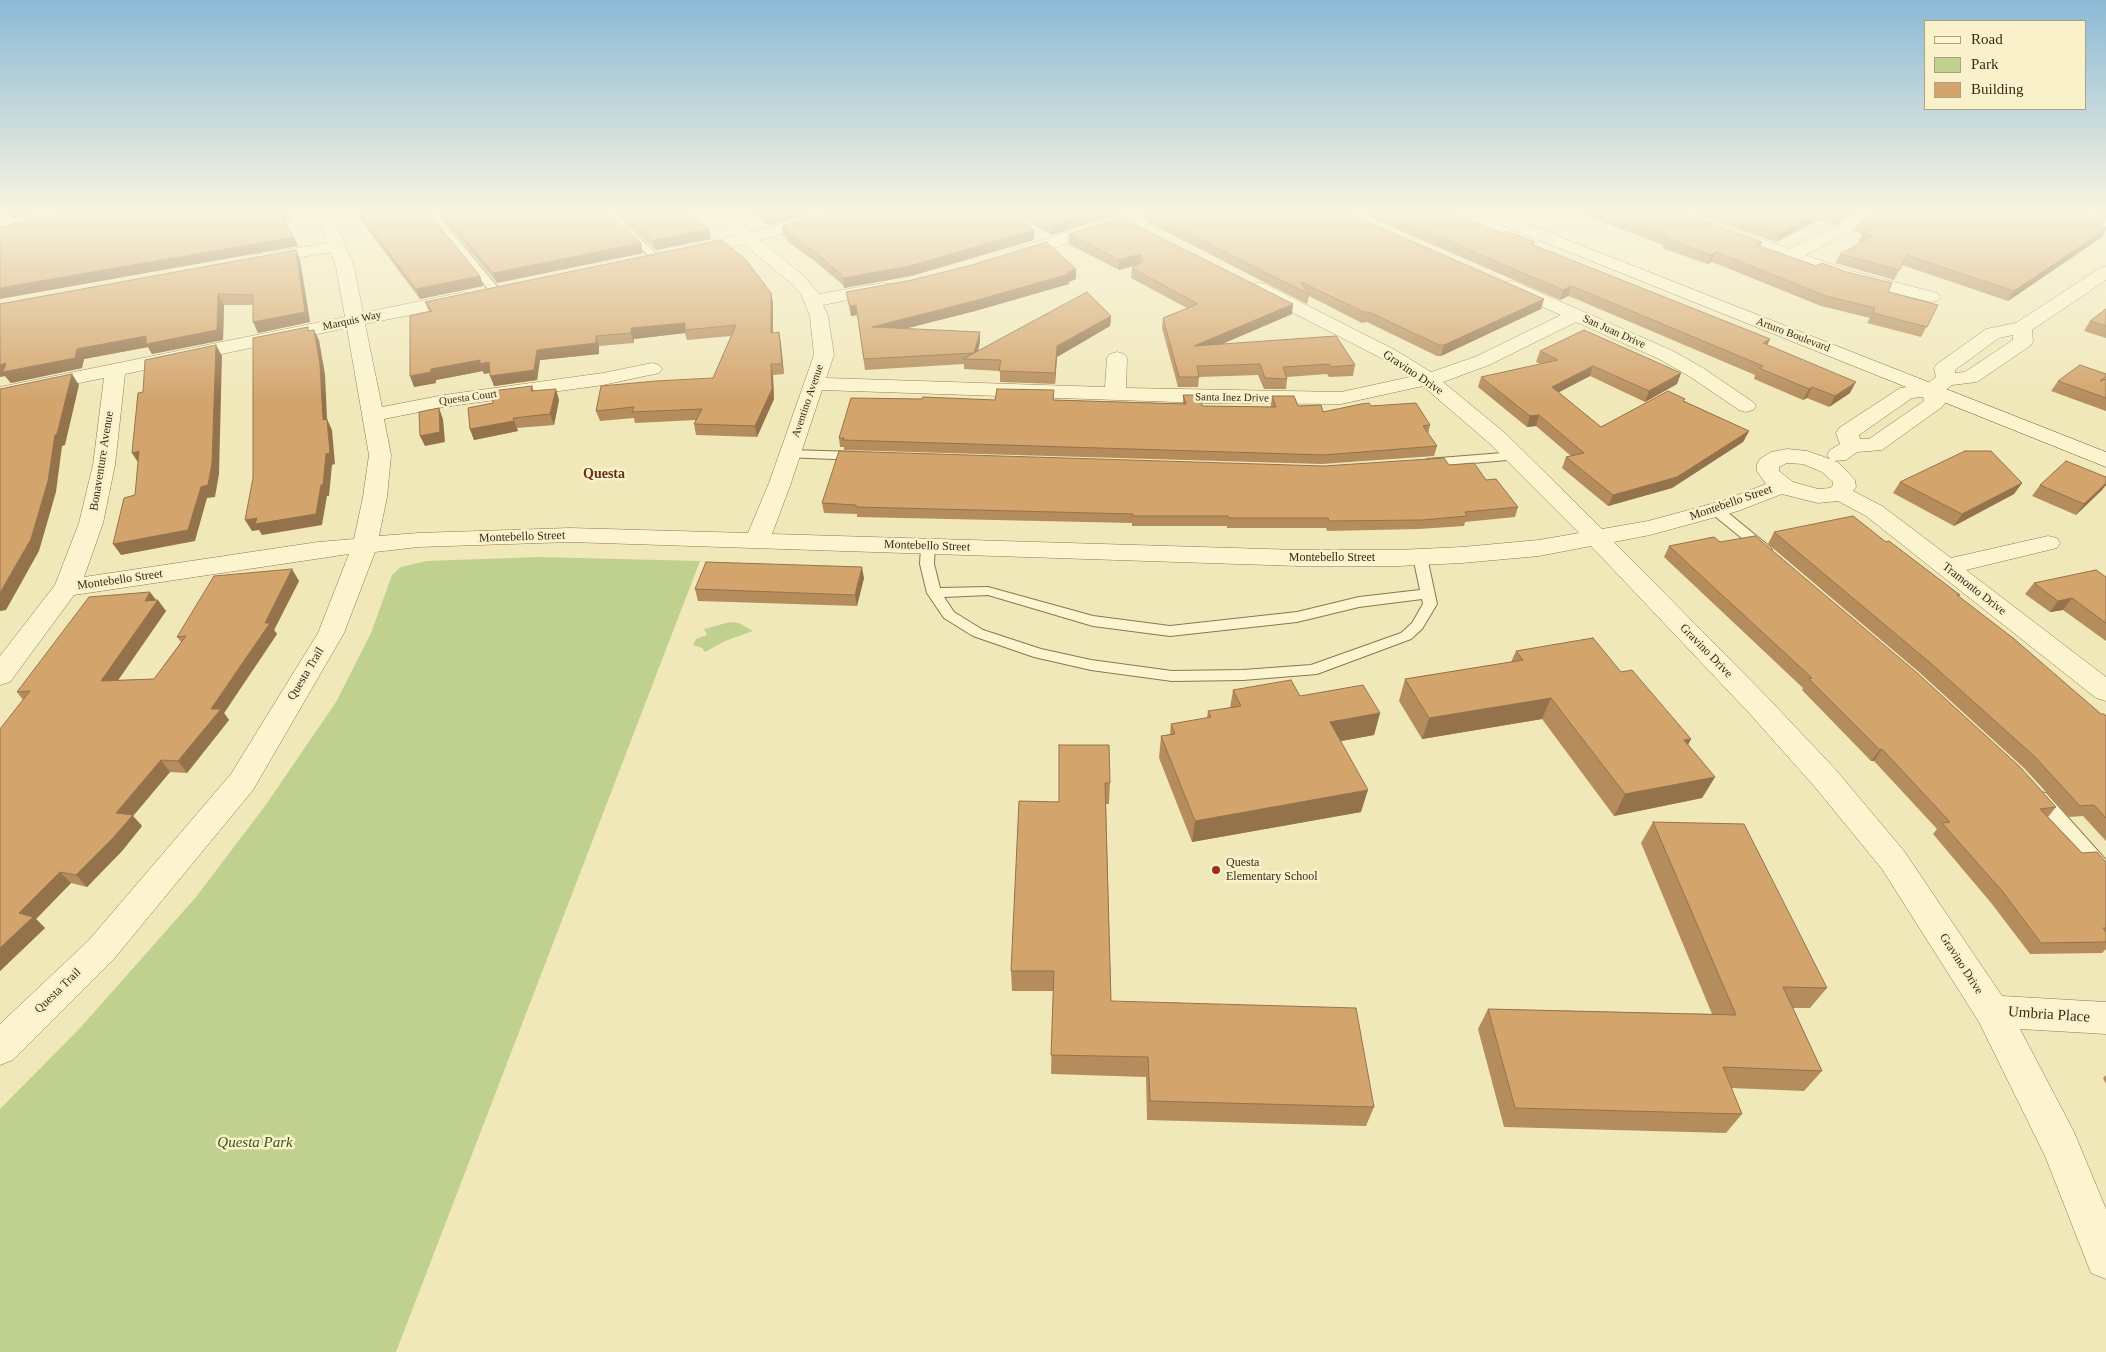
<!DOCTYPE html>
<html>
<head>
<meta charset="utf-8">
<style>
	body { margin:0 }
	#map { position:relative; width:2106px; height:1352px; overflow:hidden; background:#f1e8ba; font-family:"Times New Roman",serif }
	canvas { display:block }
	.legend { position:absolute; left:1924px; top:20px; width:162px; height:90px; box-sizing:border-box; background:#f8f1ca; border:1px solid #aba284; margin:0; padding:6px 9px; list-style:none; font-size:15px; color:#372b1a }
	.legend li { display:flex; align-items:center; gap:10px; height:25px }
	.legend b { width:25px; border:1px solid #aba284 }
</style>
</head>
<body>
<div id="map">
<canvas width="2106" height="1352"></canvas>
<ul class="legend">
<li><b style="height:6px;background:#fcf4ce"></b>Road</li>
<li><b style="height:14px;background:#c0d08e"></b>Park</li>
<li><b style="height:14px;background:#d3a46c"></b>Building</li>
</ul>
</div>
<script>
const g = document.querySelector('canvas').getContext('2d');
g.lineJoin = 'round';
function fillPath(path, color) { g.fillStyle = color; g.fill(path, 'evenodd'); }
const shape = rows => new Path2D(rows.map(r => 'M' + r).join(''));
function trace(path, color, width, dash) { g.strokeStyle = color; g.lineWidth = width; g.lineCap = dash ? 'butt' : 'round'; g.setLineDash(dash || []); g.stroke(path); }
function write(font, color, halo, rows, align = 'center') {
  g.font = font + ' "Times New Roman",serif'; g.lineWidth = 5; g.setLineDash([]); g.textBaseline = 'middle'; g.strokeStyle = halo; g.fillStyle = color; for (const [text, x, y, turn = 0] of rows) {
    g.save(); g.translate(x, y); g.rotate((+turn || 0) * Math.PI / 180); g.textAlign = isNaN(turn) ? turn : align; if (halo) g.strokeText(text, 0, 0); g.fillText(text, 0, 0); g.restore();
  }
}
const green = shape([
	[538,557,700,561,396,1352,0,1352,0,1109,81,1027,196,897,265,806,336,702,371,633,392,575,401,567,427,561],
	[730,622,739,623,753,631,725,641,705,652,702,648,693,645,696,639,707,635,704,629]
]);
const lane = shape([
	[425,211,434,211,500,290,500,294,492,294,425,211],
	[601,211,610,211,660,257,660,261,654,261,601,211],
	[789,450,857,452,863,456,857,460,785,457,783,454,785,451,789,450],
	[1515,452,1519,453,1521,456,1519,459,1427,467,1421,463,1427,459,1515,452],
	[1716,506,1721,507,1770,547,1772,550,1770,553,1760,553,1711,513,1710,510,1711,507,1716,506],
	[928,542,935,546,934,564,940,588,988,587,1093,616,1170,626,1297,612,1359,597,1420,590,1413,557,1420,553,1427,557,1437,604,1422,629,1411,639,1317,674,1243,680,1172,681,1091,670,1034,657,973,636,944,618,927,593,920,564,921,546,928,542],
	[988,595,1093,626,1170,636,1297,622,1359,607,1422,599,1423,604,1412,623,1401,633,1311,665,1243,670,1172,671,1091,660,1041,649,983,630,954,612,944,597,988,595],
	[2040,792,2046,793,2106,860,2106,879,2100,877,2034,803,2032,798,2034,793,2040,792]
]);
const street = shape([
	[311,211,327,211,337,226,354,267,363,313,464,292,470,294,473,298,470,302,464,304,365,324,382,407,444,395,603,373,652,363,659,365,662,369,659,373,603,385,444,407,384,419,391,455,387,497,379,536,418,533,570,528,748,533,769,483,814,355,810,316,801,294,793,285,744,244,690,257,684,256,681,252,684,248,735,236,707,211,725,211,751,232,830,211,856,211,854,214,760,240,805,277,819,294,883,283,889,284,892,288,889,292,883,293,823,305,828,316,834,355,826,378,1105,387,1107,358,1110,354,1117,352,1124,354,1127,358,1126,388,1341,392,1410,377,1381,358,1253,292,1250,288,1253,284,1259,283,1265,284,1395,350,1431,372,1475,357,1561,315,1504,290,1501,286,1504,282,1510,281,1516,282,1673,351,1703,368,1753,402,1756,406,1753,410,1746,412,1739,410,1689,376,1659,359,1576,322,1489,365,1443,382,1505,433,1602,529,1648,521,1722,501,1766,484,1757,471,1757,464,1760,459,1771,452,1787,449,1807,451,1830,459,1827,455,1830,450,1840,444,1836,433,1839,428,1900,388,1927,384,1936,377,1934,368,1937,364,1986,329,2016,323,2100,268,2106,267,2106,280,2032,330,2033,342,2030,346,1977,382,1952,385,1943,392,1945,403,1942,407,1882,450,1857,452,1846,460,1834,461,1838,462,1855,480,1856,487,1853,491,1882,506,1951,558,2048,536,2057,538,2060,543,2057,548,1966,570,2106,677,2106,701,2096,698,1866,516,1838,501,1818,503,1782,494,1738,511,1650,535,1614,542,1770,700,1836,770,1904,851,2002,996,2106,1002,2106,1034,2020,1029,2074,1132,2106,1209,2106,1279,2091,1273,2045,1156,1979,1022,1882,869,1814,786,1750,714,1591,546,1539,556,1462,563,1398,566,1299,566,570,542,418,547,375,552,344,633,253,790,113,960,13,1060,0,1065,0,1024,89,940,231,774,318,633,349,554,74,595,10,682,0,685,0,656,55,585,79,523,93,465,104,378,0,399,0,387,345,317,336,267,331,252,260,264,254,263,251,259,254,255,260,254,327,243,321,226,311,211],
	[347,328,369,455,363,497,354,539,318,542,84,577,103,523,115,465,125,374,347,328],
	[2013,335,2013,340,1965,372,1955,373,1955,370,1999,338,2013,335],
	[1423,386,1489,443,1579,533,1539,540,1462,547,1398,550,1299,550,772,534,791,483,822,390,1206,403,1341,404,1423,386],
	[1923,397,1924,401,1869,439,1860,439,1859,435,1912,398,1923,397],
	[1787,463,1803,464,1822,472,1833,482,1833,485,1830,488,1818,489,1793,482,1779,471,1779,467,1787,463],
	[1135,211,1159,211,1157,214,1020,259,1014,260,1008,259,1005,255,1008,251,1135,211],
	[1658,211,1681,211,1789,249,1865,211,1885,211,1883,214,1805,255,1855,272,1937,293,1940,297,1937,301,1931,302,1843,280,1660,214,1658,211],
	[2050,211,2075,211,2106,220,2106,230,2052,214,2050,211]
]);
const secondary = shape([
	[1472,211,1494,211,2106,452,2106,467,1474,214,1472,211]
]);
const wall = shape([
	[354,211,427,211,480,276,483,286,420,299],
	[436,211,606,211,643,253,497,283],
	[613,211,689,211,709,229,711,239,656,250],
	[749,211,823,211,769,225],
	[837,211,1128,211,1051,235,1021,218,1034,240,911,276,844,288,843,285,816,262,787,241,787,238,783,235,782,226],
	[1143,211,1544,299,1541,309,1441,356,1437,356,1367,322,1362,323,1309,296,1307,304,1143,220],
	[1355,211,1446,211,1502,233,1535,242,1534,245,1768,345,1850,393,1829,407,1807,398,1803,400,1754,379,1755,375,1576,299,1568,296,1560,300],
	[1573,211,1676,211,1762,242,1761,246,1888,292,1938,305,1921,337,1867,323,1870,318,1821,306,1712,262,1707,264,1662,248,1663,245],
	[1686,211,1861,211,1834,225,1819,220,1776,242],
	[2081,211,2106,211,2106,218],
	[1122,218,1292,314,1222,344,1355,365,1353,376,1329,377,1327,374,1287,377,1287,379,1286,389,1264,389,1258,375,1199,377,1198,387,1178,387,1162,328,1163,318,1187,308,1131,278,1132,268,1137,265,1119,270,1068,244,1069,234],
	[2104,220,2100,225,2102,237,2008,301,1902,265,1894,280,1835,263,1840,254,1860,243,1858,242,1862,234,1854,231,1859,222],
	[300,260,310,322,258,333,253,305,224,305,223,340,152,354,148,347,84,359,82,368,11,383,5,376,0,377,0,304],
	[972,265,1076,279,1069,282,1069,284,975,311,907,328,980,342,978,351,1111,316,1110,326,1057,357,1055,384,1000,382,1000,371,964,369,964,364,865,370,857,315,851,316,848,302,846,292,912,280],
	[771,293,773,303,773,333,779,332,784,374,773,375,774,399,757,437,696,435,694,424,696,420,635,423,634,418,600,421,596,411,713,378,731,336,687,340,685,333,634,339,634,343,599,346,599,354,540,360,537,380,494,386,490,373,484,374,483,371,436,380,436,383,414,387,429,312,425,302],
	[2106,309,2106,338,2084,331,2090,321],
	[1540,351,1681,373,1677,384,1645,402,1590,376,1558,392,1601,427,1684,401,1749,431,1743,442,1672,488,1608,506,1562,468,1566,457,1571,456,1536,426,1527,427,1478,387,1481,377,1541,364,1536,362],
	[2106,374,2105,379,2106,379,2106,411,2051,391,2058,381],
	[532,386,534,391,559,400,554,425,517,428,518,431,474,440,470,429,493,403],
	[1183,395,1202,406,1271,407,1271,405,1272,396,1298,406,1323,412,1371,406,1430,425,1428,434,1437,446,1434,456,1322,464,844,450,844,447,840,447,839,438,995,400,1054,400,1183,404],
	[1449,465,1486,480,1518,507,1515,517,1465,522,1464,526,1419,529,1327,531,1326,528,1227,528,1227,526,1132,526,1132,523,857,517,857,514,824,513,822,503,1324,466],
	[2106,477,2106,485,2102,490,2076,515,2032,496,2040,485],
	[1900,482,2022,483,2014,494,1954,526,1893,493],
	[1774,532,1886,542,1960,595,1958,596,2101,714,2106,716,2106,841,2083,816,2069,817,2024,768,1920,673,1768,544],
	[1720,542,2056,807,2048,817,2082,853,2106,862,2106,949,2102,953,2030,954,1992,904,1933,834,1937,829,1874,761,1871,761,1802,690,1803,688,1664,557,1669,546],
	[2106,577,2106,641,2063,610,2050,612,2025,594,2034,583],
	[864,578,857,606,698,601,695,589],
	[299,581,274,630,277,634,224,713,229,720,187,773,170,772,133,816,142,826,122,851,87,887,71,883,36,919,45,928,0,971,0,729,23,700,17,692,156,600,166,611,118,680,154,679,181,642,177,637],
	[1516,651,1621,672,1691,739,1688,745,1715,777,1702,798,1614,816,1542,719,1422,739,1399,701,1405,679,1511,662],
	[1233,690,1300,696,1380,713,1374,735,1341,741,1361,812,1192,842,1159,758,1161,736,1170,734,1171,724,1207,718,1208,711,1230,708],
	[1059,745,1110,783,1109,804,1106,804,1111,1001,1374,1107,1366,1126,1147,1120,1146,1077,1051,1074,1053,991,1012,991,1011,971,1059,802],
	[1653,822,1827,988,1810,1008,1793,1008,1822,1071,1804,1091,1731,1088,1742,1114,1726,1133,1504,1127,1478,1029,1488,1009,1712,1014,1641,843],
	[2106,1075,2106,1084,2103,1078]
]);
const shadedWall = shape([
	[7,211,51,211,12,219],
	[287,211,291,220,283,222,279,213],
	[786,211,823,211,769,225,768,216],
	[1098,211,1128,211,1051,235,1051,225],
	[1821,211,1823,211,1819,220,1776,242,1780,233],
	[1847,211,1861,211,1834,225,1838,215],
	[2104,220,2098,230,2096,224],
	[709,229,711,239,656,250,653,241],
	[2106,229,2106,230,2102,237,2008,301,2014,291],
	[1034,230,1034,240,911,276,844,288,843,278],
	[294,237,298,246,0,299,0,288],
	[641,243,643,253,497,283,493,273],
	[296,250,300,260,310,322,258,333,253,322],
	[1716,252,1712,262,1707,264,1711,255],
	[1141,254,1140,264,1119,270,1119,260],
	[1076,269,1076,279,1069,282,1069,284,975,311,873,337,872,327],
	[480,276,483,286,420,299,416,289],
	[1571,286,1568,296,1560,300,1563,290],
	[771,293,773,303,773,343,771,333],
	[218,294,224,305,223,340,152,354,148,347,84,359,82,368,11,383,5,376,0,377,0,365,77,349],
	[1544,299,1541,309,1441,356,1444,345],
	[1293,304,1292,314,1194,356,1194,346],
	[856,305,857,315,851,316,850,306],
	[1111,316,1110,326,1057,357,1055,384,1055,373,1057,346],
	[685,323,685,333,634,339,634,343,631,333,631,328],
	[314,330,319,340,325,374,327,419,332,430,335,464,332,465,329,496,327,496,322,525,262,535,259,530,252,531,245,520,323,420],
	[779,332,781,343,784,374,782,364],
	[980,332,980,342,976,359,974,353],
	[596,336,599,346,599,354,540,360,537,380,494,386,490,376,537,350],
	[1770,339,1766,349,1763,343],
	[216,345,222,356,219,474,215,497,207,498,195,541,121,555,113,544,201,487],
	[480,360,489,362,493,372,484,374,483,371,436,380,436,383,414,387,410,376,431,369],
	[771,364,773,375,774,399,757,437,755,426],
	[1593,366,1590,376,1548,398,1552,387],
	[1681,373,1677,384,1645,402,1649,391],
	[72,374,79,385,65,445,62,446,56,492,39,551,6,610,0,611,0,593],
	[1856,382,1850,393,1829,407,1835,396],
	[1812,387,1807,398,1803,400,1809,389],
	[556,389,559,400,554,425,550,414],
	[439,408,443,419,445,442,425,446,420,436],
	[1539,415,1536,426,1527,427,1530,416],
	[513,418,518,431,474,440,470,429],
	[1749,431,1743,442,1672,488,1608,506,1613,495],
	[139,451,139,464,132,453],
	[2022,483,2014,494,1954,526,1962,514],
	[2106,483,2106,485,2102,490,2076,515,2084,504],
	[862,567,864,578,857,606,855,595],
	[292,569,299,581,274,630,277,634,224,713,229,720,187,773,178,761,265,623],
	[150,592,157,601,158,600,166,611,110,692,101,681],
	[2072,598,2063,610,2050,612,2058,601],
	[1551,698,1542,719,1422,739,1429,718],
	[1380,713,1374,735,1325,744,1330,722],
	[1691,739,1679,760,1684,740],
	[1882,749,1874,761,1871,761,1880,750],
	[161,760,170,772,133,816,142,826,122,851,87,887,76,875,116,813],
	[1715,777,1702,798,1614,816,1625,794],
	[1368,790,1361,812,1192,842,1195,821],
	[60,872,71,883,36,919,45,928,0,971,0,948,19,913]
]);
const building = shape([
	[64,211,286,211,279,213,294,237,0,288,0,227,64,211],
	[357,211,427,211,480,276,416,289,357,211],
	[441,211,606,211,641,243,493,273,441,211],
	[620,211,689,211,709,229,653,241,620,211],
	[761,211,786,211,768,216,761,211],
	[837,211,1013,211,1034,230,910,266,843,278,842,275,815,252,786,231,788,230,782,226,837,211],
	[1025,211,1098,211,1051,225,1025,211],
	[1143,211,1343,211,1544,299,1444,345,1439,345,1369,312,1364,312,1301,282,1309,294,1143,211],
	[1379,211,1446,211,1502,233,1507,231,1535,242,1531,244,1770,339,1763,343,1856,382,1835,396,1812,387,1809,389,1759,368,1763,366,1579,289,1571,286,1563,290,1379,211],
	[1601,211,1676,211,1762,242,1757,245,1816,266,1822,263,1847,272,1892,283,1888,292,1938,305,1927,327,1873,313,1875,308,1826,296,1716,252,1711,255,1666,238,1669,236,1601,211],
	[1717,211,1821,211,1780,233,1717,211],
	[1825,211,1847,211,1838,215,1825,211],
	[1880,211,2072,211,2104,220,2096,224,2106,227,2106,229,2014,291,1907,255,1899,270,1840,254,1873,236,1863,233,1873,227,1859,222,1880,211],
	[1122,218,1293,304,1194,346,1336,336,1355,365,1331,367,1329,364,1283,367,1287,379,1265,378,1260,364,1197,366,1199,377,1179,377,1163,318,1198,304,1132,268,1144,261,1141,254,1119,260,1069,234,1122,218],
	[722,240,746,260,771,293,771,333,779,332,782,364,771,364,772,389,755,426,694,424,702,409,632,412,634,407,596,411,601,386,656,381,713,378,736,325,685,330,685,323,631,328,631,333,596,336,596,343,537,350,534,370,490,376,489,362,480,364,480,360,431,369,431,372,410,376,410,316,432,311,425,302,722,240],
	[1046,242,1076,269,1067,272,1069,274,974,301,872,327,980,332,974,353,864,359,856,305,850,306,846,292,912,280,972,265,1046,242],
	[296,250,305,312,253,322,253,295,218,294,217,330,146,344,146,336,77,349,75,358,3,372,6,363,0,365,0,304,296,250],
	[1087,292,1111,316,1057,346,1055,373,999,371,1001,360,963,359,1087,292],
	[2106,309,2106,326,2090,321,2106,309],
	[308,327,308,331,314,330,320,364,323,420,327,419,330,453,326,454,323,485,321,485,316,514,255,524,257,518,245,520,253,478,253,338,308,327],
	[1584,330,1681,373,1649,391,1593,366,1552,387,1601,427,1668,391,1685,399,1683,401,1749,431,1677,477,1613,495,1566,457,1584,453,1539,415,1530,416,1481,377,1558,360,1540,351,1584,330],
	[216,345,212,463,208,485,201,487,188,530,113,544,124,498,135,495,139,451,132,453,138,393,143,392,145,360,216,345],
	[2080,365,2106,374,2106,377,2100,381,2106,379,2106,398,2058,381,2080,365],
	[72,374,57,434,55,435,48,481,31,539,0,593,0,389,72,374],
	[532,386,531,391,556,389,550,414,513,418,514,421,470,429,468,408,493,403,492,391,532,386],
	[997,389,1054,390,1053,400,1186,404,1183,395,1201,395,1202,406,1276,407,1272,396,1294,396,1298,406,1321,405,1323,412,1361,404,1369,403,1371,406,1416,403,1430,425,1423,426,1437,446,1324,455,843,440,844,438,839,438,851,398,922,399,923,397,995,400,997,389],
	[439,408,440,432,420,436,419,412,439,408],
	[839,451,1324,466,1444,458,1449,465,1474,463,1486,480,1496,479,1518,507,1465,512,1467,516,1422,520,1329,521,1328,518,1228,518,1228,516,1133,516,1133,514,856,507,856,505,822,503,839,451],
	[1965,451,1991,451,2022,483,1962,514,1900,482,1965,451],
	[2066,461,2106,477,2106,483,2084,504,2040,485,2066,461],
	[1853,516,1886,542,1889,541,1960,595,1957,595,2013,638,2101,714,2104,714,2106,716,2106,818,2094,805,2080,806,2034,756,1928,661,1774,532,1853,516],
	[1755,536,1916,672,2020,767,2056,807,2040,809,2082,853,2097,852,2106,862,2106,928,2103,928,2106,932,2106,942,2041,943,2003,892,1942,823,1950,822,1882,749,1880,750,1809,679,1812,678,1669,546,1714,537,1720,542,1755,536],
	[706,562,862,567,855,595,695,589,706,562],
	[292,569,265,623,270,623,211,709,221,709,178,761,161,760,116,813,133,815,112,839,76,875,60,872,19,913,33,917,0,948,0,729,30,691,17,692,89,597,150,592,145,601,158,600,101,681,154,679,186,636,177,637,214,576,292,569],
	[2096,570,2106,577,2106,623,2072,598,2058,601,2034,583,2096,570],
	[1593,638,1621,672,1632,670,1691,739,1684,740,1715,777,1625,794,1551,698,1429,718,1405,679,1523,660,1516,651,1593,638],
	[1291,680,1300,696,1363,685,1380,713,1330,722,1368,790,1195,821,1161,736,1175,734,1171,724,1211,717,1208,711,1241,706,1233,690,1291,680],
	[1059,745,1109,745,1110,783,1105,783,1111,1001,1356,1008,1374,1107,1150,1101,1148,1057,1051,1055,1054,971,1011,971,1019,801,1059,802,1059,745],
	[1653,822,1744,824,1827,988,1783,987,1822,1071,1723,1067,1742,1114,1515,1108,1488,1009,1736,1015,1653,822]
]);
const markers = [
	[1216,870,5,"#9d2d1e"]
];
const farStreetnames = [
	["Marquis Way",352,321,-12],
	["San Juan Drive",1614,332,24],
	["Arturo Boulevard",1793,335,21],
	["Questa Court",468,398,-8],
	["Santa Inez Drive",1232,398,1],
	["Aventino Avenue",808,401,-71]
];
const streetNames = [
	["Gravino Drive",1413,373,34],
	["Bonaventure Avenue",102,461,-81],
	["Montebello Street",1731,503,-19],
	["Montebello Street",522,537,-2],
	["Montebello Street",927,546,2],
	["Montebello Street",1332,558],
	["Montebello Street",120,580,-8],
	["Tramonto Drive",1974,589,38],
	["Gravino Drive",1706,651,46],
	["Questa Trail",306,674,-59],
	["Gravino Drive",1961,964,57],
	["Questa Trail",58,991,-44]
];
const poiNames = [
	["Questa",1226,863],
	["Elementary School",1226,877]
];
const neighbourhoodNames = [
	["Questa",604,474]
];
const nearStreetnames = [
	["Umbria Place",2049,1015,4]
];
const nearParknames = [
	["Questa Park",255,1143]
];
fillPath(green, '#c0d08e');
trace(lane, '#897753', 2);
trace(street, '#897753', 1);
trace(secondary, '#6b5737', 1);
fillPath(lane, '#fcf4ce');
fillPath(street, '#fcf4ce');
fillPath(secondary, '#fcf4ce');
fillPath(wall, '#b58d5d');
fillPath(shadedWall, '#94734c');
fillPath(building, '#d3a46c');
trace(building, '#94734c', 1);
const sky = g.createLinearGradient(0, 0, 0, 400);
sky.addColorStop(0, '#8bb9d6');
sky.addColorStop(0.53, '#f9f5e0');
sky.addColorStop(1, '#f9f5e000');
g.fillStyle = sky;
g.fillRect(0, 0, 2106, 400);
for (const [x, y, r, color] of markers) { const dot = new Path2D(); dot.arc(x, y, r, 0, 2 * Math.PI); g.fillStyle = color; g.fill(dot); trace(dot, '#f8f1ca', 2); }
write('11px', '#372b1a', '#f8f1ca', farStreetnames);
write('12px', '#372b1a', '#f8f1ca', streetNames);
write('12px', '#372b1a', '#f8f1ca', poiNames, 'left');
write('bold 14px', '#673115', '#f8f1ca', neighbourhoodNames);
write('15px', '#372b1a', '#f8f1ca', nearStreetnames);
write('italic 15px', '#40551e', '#f8f1ca', nearParknames);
</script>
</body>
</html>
